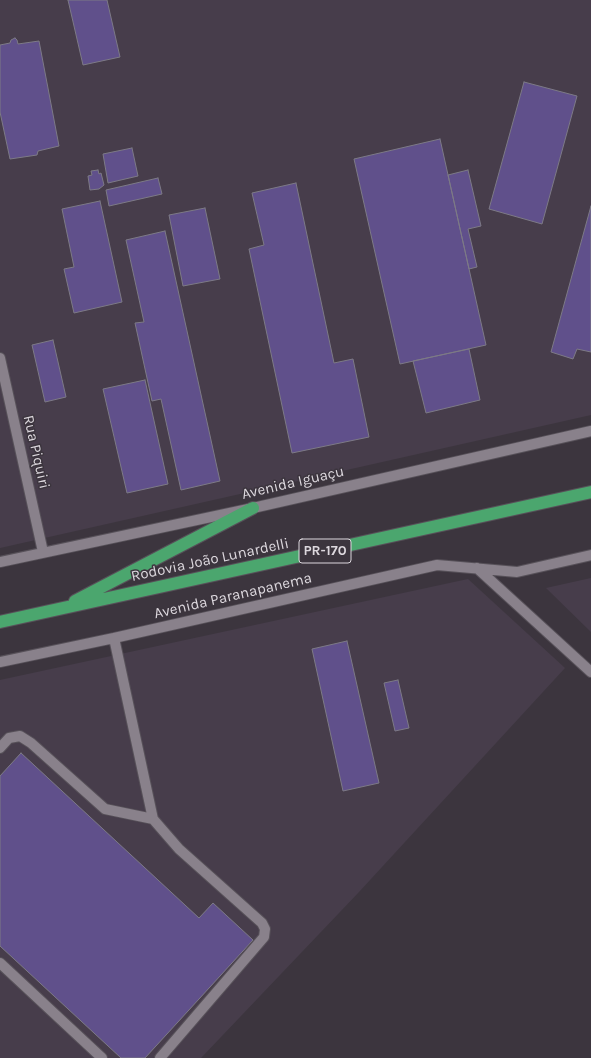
<!DOCTYPE html>
<html>
<head>
<meta charset="utf-8">
<style>
	body { margin:0 }
	canvas { display:block; background:#3c353e }
</style>
</head>
<body>
<canvas width="591" height="1058"></canvas>
<script>
const g = document.querySelector('canvas').getContext('2d');
g.lineJoin = 'round';
function fillPath(path, color) { g.fillStyle = color; g.fill(path, 'evenodd'); }
const shape = rows => new Path2D(rows.map(r => 'M' + r).join(''));
function trace(path, color, width, dash) { g.strokeStyle = color; g.lineWidth = width; g.lineCap = dash ? 'butt' : 'round'; g.setLineDash(dash || []); g.stroke(path); }
function write(font, color, halo, rows, align = 'center') {
  g.font = font + ' Karla,sans-serif'; g.lineWidth = 3; g.setLineDash([]); g.textBaseline = 'middle'; g.strokeStyle = halo; g.fillStyle = color; for (const [text, x, y, turn = 0] of rows) {
    g.save(); g.translate(x, y); g.rotate((+turn || 0) * Math.PI / 180); g.textAlign = isNaN(turn) ? turn : align; if (halo) g.strokeText(text, 0, 0); g.fillText(text, 0, 0); g.restore();
  }
}
const built = shape([
	[0,0,591,0,591,415,0,548],
	[591,578,591,632,546,588],
	[468,579,565,668,359,892,201,1058,0,1058,0,680]
]);
const building = shape([
	[68,0,107,0,120,57,83,65,68,0],
	[15,38,17,40,18,44,39,41,59,146,38,151,37,155,10,159,0,112,0,45,10,43,11,40,15,38],
	[524,82,577,96,542,224,489,209,524,82],
	[440,139,486,345,400,364,354,159,440,139],
	[132,148,138,176,108,183,103,154,132,148],
	[98,170,99,174,101,173,104,185,99,189,90,190,88,176,92,175,91,171,98,170],
	[468,170,481,226,468,229,477,267,469,269,448,175,468,170],
	[158,178,162,194,109,206,106,190,158,178],
	[296,183,334,363,353,359,369,437,292,453,249,249,264,245,252,193,296,183],
	[100,201,122,302,74,313,64,269,74,267,62,209,100,201],
	[591,206,591,352,577,349,573,359,551,352,591,206],
	[205,208,220,279,183,286,169,215,205,208],
	[165,231,220,481,181,490,161,399,152,401,135,323,144,322,126,240,165,231],
	[53,340,66,397,45,402,32,345,53,340],
	[469,349,480,400,426,413,413,361,469,349],
	[145,380,168,484,127,493,103,389,145,380],
	[347,641,379,783,343,791,312,649,347,641],
	[398,680,409,728,395,731,384,683,398,680],
	[21,753,199,918,213,903,253,940,145,1058,121,1058,0,946,0,776,21,753]
]);
const minor = shape([
	[0,358,43,552],
	[0,562,253,508,591,431],
	[477,568,591,672],
	[114,638,153,819,179,849,262,923,265,929,264,937,160,1058],
	[0,662,114,638,437,565,517,572,591,555],
	[0,748,9,738,20,736,31,743,105,809,153,819],
	[0,963,102,1058]
]);
const highway = shape([
	[75,601,253,508],
	[0,622,591,492]
]);
const shields = [
	[325,551,52]
];
const shieldNames = [
	["PR-170",325,551]
];
const streetNames = [
	["Rua Piquiri",36,452,77],
	["Avenida Iguaçu",293,483,-13],
	["Rodovia João Lunardelli",210,560,-12],
	["Avenida Paranapanema",233,596,-13]
];
fillPath(built, '#473d4b');
fillPath(building, '#60508b');
trace(building, '#7d7a86', 1);
trace(minor, '#575159', 12);
trace(highway, '#575159', 14);
trace(minor, '#89818b', 10);
trace(highway, '#4ba66e', 12);
for (const [x, y, w] of shields) { const box = new Path2D(); box.roundRect(x - w / 2, y - 12, w, 24, 3); g.fillStyle = '#3c353e'; g.fill(box); trace(box, '#ddd8de', 1); }
write('bold 14px', '#ddd8de', null, shieldNames);
write('15px', '#ddd8de', '#3c353e', streetNames);
</script>
</body>
</html>
